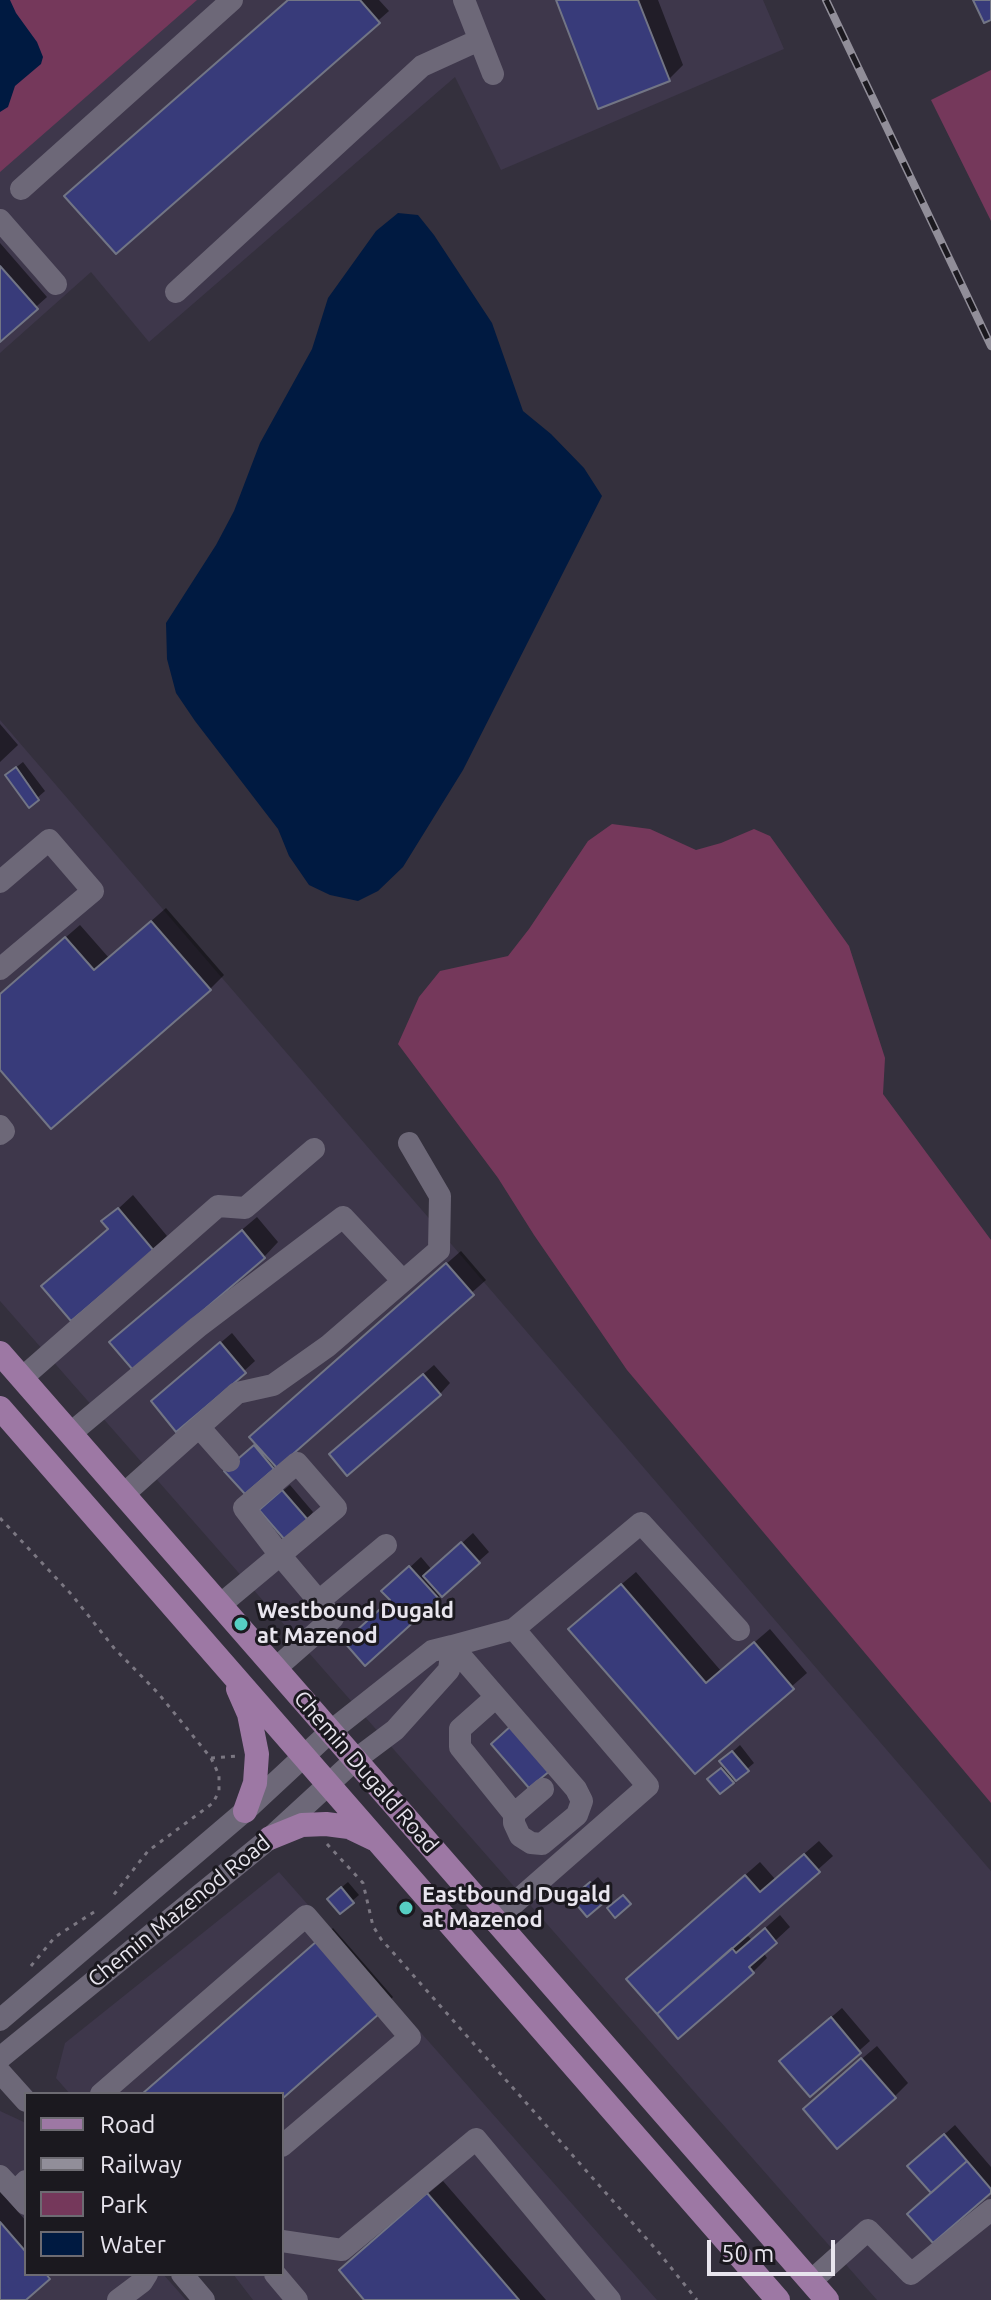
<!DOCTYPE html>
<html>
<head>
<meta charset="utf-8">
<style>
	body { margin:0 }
	#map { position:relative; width:991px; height:2300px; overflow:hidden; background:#34303d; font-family:Ubuntu,sans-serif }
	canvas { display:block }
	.legend { position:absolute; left:24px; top:2092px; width:260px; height:184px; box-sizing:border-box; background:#1b191f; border:2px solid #6d6b72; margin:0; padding:10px 14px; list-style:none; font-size:24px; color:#e8e5ee }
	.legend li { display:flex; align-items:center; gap:16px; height:40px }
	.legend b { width:40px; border:2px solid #6d6b72 }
	.scale { position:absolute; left:707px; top:2240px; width:128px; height:36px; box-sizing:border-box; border:4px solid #e8e5ee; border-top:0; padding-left:10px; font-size:24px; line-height:28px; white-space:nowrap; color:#e8e5ee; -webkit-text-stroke:6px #1b191f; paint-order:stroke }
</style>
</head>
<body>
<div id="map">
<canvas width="991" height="2300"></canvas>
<ul class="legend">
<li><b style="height:10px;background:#9d78a4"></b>Road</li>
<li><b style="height:10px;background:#918e99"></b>Railway</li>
<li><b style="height:22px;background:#75385b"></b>Park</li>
<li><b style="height:22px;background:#001a41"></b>Water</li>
</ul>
<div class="scale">50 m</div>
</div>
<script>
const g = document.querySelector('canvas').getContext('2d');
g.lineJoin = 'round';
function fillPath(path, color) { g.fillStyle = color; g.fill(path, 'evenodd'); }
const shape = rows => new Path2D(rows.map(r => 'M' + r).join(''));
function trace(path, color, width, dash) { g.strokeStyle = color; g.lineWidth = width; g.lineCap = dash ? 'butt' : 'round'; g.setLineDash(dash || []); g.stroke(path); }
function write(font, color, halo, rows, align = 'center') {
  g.font = font + ' Ubuntu,sans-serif'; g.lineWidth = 6; g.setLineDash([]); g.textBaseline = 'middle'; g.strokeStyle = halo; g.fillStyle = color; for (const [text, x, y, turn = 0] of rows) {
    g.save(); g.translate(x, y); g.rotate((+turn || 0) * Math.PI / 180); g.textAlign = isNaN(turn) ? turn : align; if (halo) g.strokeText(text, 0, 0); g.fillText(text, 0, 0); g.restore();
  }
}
const built = shape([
	[0,0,763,0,784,49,501,170,455,77,149,342,91,272,0,353],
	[0,720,991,1871,991,2300,877,2300,0,1301],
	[279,1872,657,2300,253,2300,233,2274,282,2274,282,2094,70,2094,56,2078,65,2043],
	[0,2111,26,2123,26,2274,163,2274,186,2300,0,2300]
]);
const green = shape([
	[0,0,197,0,0,172],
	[991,70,991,221,931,100],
	[612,824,650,829,696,850,721,843,754,829,770,836,849,946,885,1058,883,1094,991,1240,991,1803,627,1370,534,1235,498,1178,398,1044,419,997,440,971,508,956,529,929,588,841]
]);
const water = shape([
	[0,0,10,0,16,13,37,42,43,57,41,64,15,86,8,107,0,112],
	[398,213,418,215,434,235,492,323,523,411,551,434,584,468,602,496,463,770,403,867,378,891,358,901,330,895,309,885,289,856,278,829,195,721,176,693,167,659,166,623,216,545,234,511,260,443,312,349,328,298,376,231]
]);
const shadow = shape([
	[289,0,379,0,389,11,116,251],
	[558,0,658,0,683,65,669,79],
	[0,243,47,297,0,339],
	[0,724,18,745,0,762],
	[23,762,45,791,29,805,14,769],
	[166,908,224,975,210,989,0,1067,0,994,80,925,109,958],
	[133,1195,167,1236,153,1250,110,1228,104,1222],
	[257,1217,278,1242,264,1257,126,1328],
	[461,1251,486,1280,245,1492,234,1464,257,1443,265,1423],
	[232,1333,255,1361,244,1371,164,1391],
	[434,1365,450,1383,440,1394,342,1444],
	[290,1485,313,1512,307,1519,268,1503],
	[473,1533,489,1552,365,1663,392,1600,395,1581,421,1557,432,1570],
	[636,1572,721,1671,770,1629,807,1673,695,1771,585,1615],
	[740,1745,754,1763,720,1792,716,1773,725,1765,729,1755],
	[819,1841,833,1856,746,1934,752,1940,780,1915,790,1927,763,1952,767,1958,753,1972,679,2037,643,1965,760,1862,775,1879],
	[598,1877,612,1893,588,1914,581,1891],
	[348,1882,359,1895,352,1901,336,1892],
	[333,1928,393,1997,379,2011,282,2096,143,2094],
	[842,2008,870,2041,810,2094,792,2051],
	[877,2046,908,2083,894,2097,819,2095],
	[955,2125,991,2167,991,2190,933,2192,920,2156],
	[443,2181,546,2300,367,2300,355,2256],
	[0,2191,26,2221,26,2274,52,2274,23,2300,0,2300]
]);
const building = shape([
	[288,0,360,0,380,23,116,254,64,196,288,0],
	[556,0,638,0,670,81,598,109,556,0],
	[973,0,991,0,991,20,984,23,973,0],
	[0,266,38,309,0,342,0,266],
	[16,767,39,800,29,808,5,775,16,767],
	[151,921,211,990,51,1129,0,1070,0,994,65,937,94,970,151,921],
	[118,1208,154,1251,71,1321,41,1286,108,1229,101,1221,118,1208],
	[242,1230,265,1258,133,1370,109,1342,242,1230],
	[446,1263,474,1295,277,1468,249,1437,446,1263],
	[220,1342,246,1373,176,1432,151,1401,220,1342],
	[423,1374,441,1395,347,1476,329,1454,423,1374],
	[254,1445,274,1469,245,1494,224,1471,254,1445],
	[282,1490,308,1520,285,1540,259,1510,282,1490],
	[461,1542,480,1563,442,1597,423,1576,461,1542],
	[409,1566,439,1599,365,1666,344,1642,390,1600,381,1591,409,1566],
	[621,1584,706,1683,754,1642,794,1689,695,1774,568,1629,621,1584],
	[512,1725,551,1770,529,1788,491,1744,512,1725],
	[732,1751,749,1771,736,1781,719,1761,732,1751],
	[721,1768,734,1783,720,1794,707,1779,721,1768],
	[804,1854,820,1872,657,2014,626,1979,745,1875,760,1892,804,1854],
	[590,1882,606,1901,587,1917,571,1898,590,1882],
	[341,1887,354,1903,340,1914,327,1899,341,1887],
	[623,1895,631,1904,615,1918,607,1908,623,1895],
	[765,1928,777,1943,749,1967,754,1973,678,2039,657,2014,732,1948,736,1953,765,1928],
	[317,1941,380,2013,282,2099,282,2094,142,2094,317,1941],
	[831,2017,861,2053,810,2097,779,2061,831,2017],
	[861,2058,896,2098,837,2149,803,2109,861,2058],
	[944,2134,967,2161,931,2193,907,2166,944,2134],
	[967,2161,991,2189,991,2193,933,2243,907,2214,967,2161],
	[427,2193,519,2300,364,2300,339,2270,427,2193],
	[0,2222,26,2252,26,2274,46,2274,50,2279,26,2300,0,2300,0,2222]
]);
const path = shape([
	[0,1518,72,1595,114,1648,158,1693,211,1758,219,1775,219,1791,213,1803,148,1851,112,1897],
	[211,1758,239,1756],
	[327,1844,363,1883,373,1926,381,1939,660,2254,697,2300],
	[31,1966,55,1937,94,1912]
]);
const minor = shape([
	[464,0,493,74],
	[21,189,232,0],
	[0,220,56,284],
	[176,292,422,66,479,40],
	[0,882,49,840,93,891,0,969],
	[0,1126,4,1131,0,1134],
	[22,1378,218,1206,245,1208,314,1149],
	[199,1427,229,1461],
	[71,1433,198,1327,343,1217,403,1281],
	[297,1463,336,1508,280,1555,244,1508,297,1463],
	[124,1494,237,1393,273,1385,328,1346,439,1250,440,1196,409,1143],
	[319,1601,386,1545],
	[220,1605,280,1555,333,1618,276,1668],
	[496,1697,460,1729,460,1747,514,1814,514,1823,520,1836,531,1843,542,1844,577,1815,582,1801,576,1789,452,1646,514,1629,641,1523,739,1630],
	[514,1814,543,1789],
	[494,1921,648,1786,514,1629],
	[0,2020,245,1811,331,1731,432,1651,452,1646,449,1670,395,1730,355,1760,270,1838,0,2058],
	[0,2072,26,2101],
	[101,2094,306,1916,410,2037,282,2146],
	[0,2176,15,2192],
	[26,2181,15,2192,26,2204],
	[282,2241,342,2250,476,2139,610,2300],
	[182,2274,204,2300],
	[275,2274,297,2300],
	[811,2281,868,2230,911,2274,991,2210],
	[118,2300,142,2282,147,2274]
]);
const major = shape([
	[0,1353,827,2300],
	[0,1408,778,2300],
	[238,1689,249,1714,257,1754,255,1783,245,1811],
	[270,1838,302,1825,326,1824,349,1827,374,1839]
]);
const rail = shape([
	[826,0,991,346]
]);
const markers = [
	[241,1624,8,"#56cec3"],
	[406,1908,8,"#56cec3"]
];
const poiNames = [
	["Westbound Dugald",257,1611],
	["at Mazenod",257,1636],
	["Eastbound Dugald",422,1895],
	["at Mazenod",422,1920]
];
const streetNames = [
	["Chemin Dugald Road",366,1772,49],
	["Chemin Mazenod Road",179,1911,-39]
];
fillPath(built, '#3e374b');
fillPath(green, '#75385b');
fillPath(water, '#001a41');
fillPath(shadow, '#0007');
fillPath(building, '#383b7a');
trace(building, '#727585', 2);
trace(path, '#7b7782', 3, [4, 6]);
trace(minor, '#6d6878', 22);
trace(major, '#9d78a4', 24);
trace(rail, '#918e99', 8);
trace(rail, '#1b191f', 5, [15]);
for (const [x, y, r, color] of markers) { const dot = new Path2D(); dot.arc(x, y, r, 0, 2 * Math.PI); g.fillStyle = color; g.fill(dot); trace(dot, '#1b191f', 3); }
write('bold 22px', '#e8e5ee', '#1b191f', poiNames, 'left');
write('22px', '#e8e5ee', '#1b191f', streetNames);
</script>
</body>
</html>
